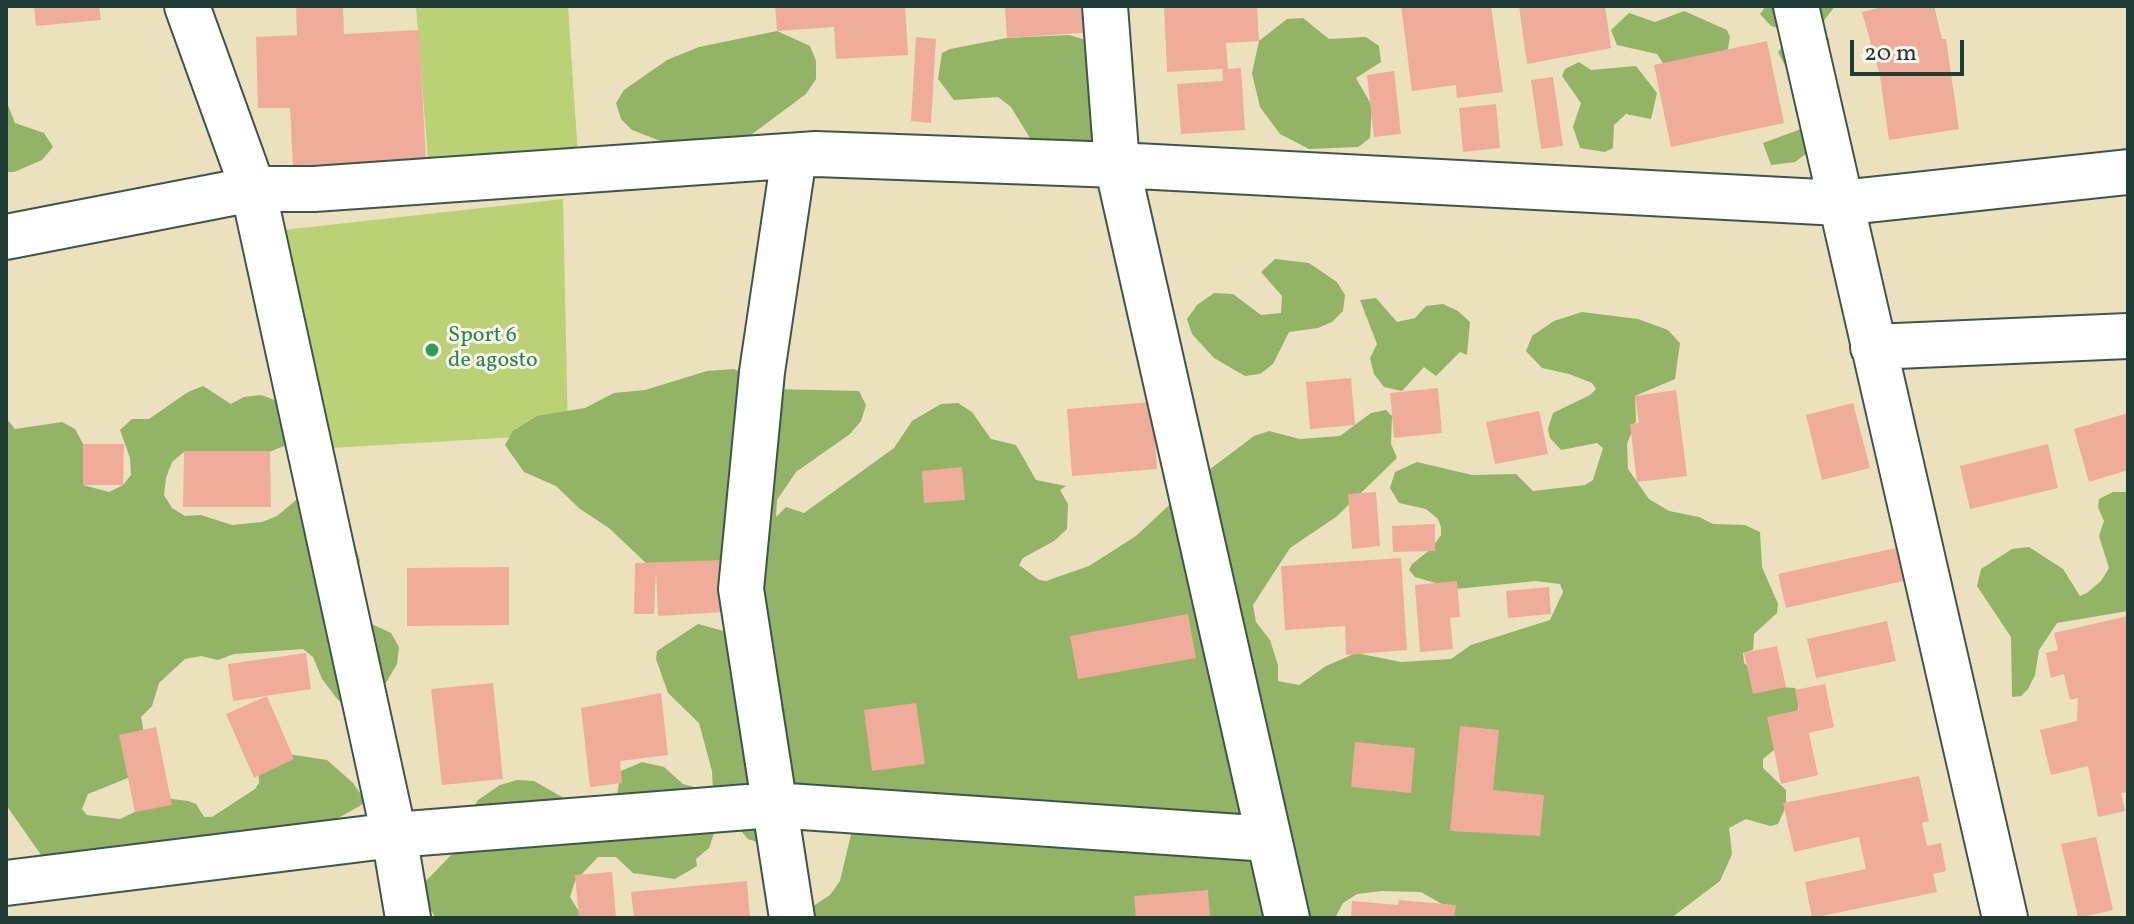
<!DOCTYPE html>
<html>
<head>
<meta charset="utf-8">
<style>
	body { margin:0 }
	#map { position:relative; width:2134px; height:924px; overflow:hidden; background:#ebe1be; font-family:Vollkorn,serif }
	canvas { display:block }
	.frame { position:absolute; inset:0; border:8px solid #1f3d34; pointer-events:none }
	.scale { position:absolute; left:1850px; top:40px; width:114px; height:36px; box-sizing:border-box; border:4px solid #1f3d34; border-top:0; padding-left:10px; font-size:24px; line-height:28px; white-space:nowrap; color:#1f3d34; -webkit-text-stroke:6px #fbf7ec; paint-order:stroke }
</style>
</head>
<body>
<div id="map">
<canvas width="2134" height="924"></canvas>
<div class="frame"></div>
<div class="scale">20 m</div>
</div>
<script>
const g = document.querySelector('canvas').getContext('2d');
g.lineJoin = 'round';
function fillPath(path, color) { g.fillStyle = color; g.fill(path, 'evenodd'); }
const shape = rows => new Path2D(rows.map(r => 'M' + r).join(''));
function trace(path, color, width, dash) { g.strokeStyle = color; g.lineWidth = width; g.lineCap = dash ? 'butt' : 'round'; g.setLineDash(dash || []); g.stroke(path); }
function write(font, color, halo, rows, align = 'center') {
  g.font = font + ' Vollkorn,serif'; g.lineWidth = 6; g.setLineDash([]); g.textBaseline = 'middle'; g.strokeStyle = halo; g.fillStyle = color; for (const [text, x, y, turn = 0] of rows) {
    g.save(); g.translate(x, y); g.rotate((+turn || 0) * Math.PI / 180); g.textAlign = isNaN(turn) ? turn : align; if (halo) g.strokeText(text, 0, 0); g.fillText(text, 0, 0); g.restore();
  }
}
const green = shape([
	[416,6,568,6,578,156,429,172],
	[563,199,568,434,332,448,274,231]
]);
const forest = shape([
	[1766,6,1835,6,1814,34,1829,39,1823,141,1795,162,1771,165,1763,143,1801,129,1795,110,1800,95,1778,52,1788,40,1802,34,1771,26,1760,14],
	[1684,11,1727,30,1730,37,1727,53,1671,75,1657,54,1617,45,1611,30,1629,13,1655,22],
	[1303,18,1329,39,1366,37,1379,46,1381,62,1356,78,1372,106,1370,138,1358,147,1309,149,1280,134,1260,107,1252,73,1259,41,1287,19],
	[777,31,810,46,816,61,816,79,806,94,732,149,666,143,632,130,621,119,616,103,624,90,667,60,699,47],
	[1069,35,1093,42,1105,145,1033,143,1011,107,998,97,954,100,938,79,942,53,950,49,1007,38],
	[1579,62,1591,70,1636,66,1657,93,1651,119,1626,114,1614,125,1613,148,1605,152,1580,148,1573,127,1581,103,1562,76,1565,69],
	[6,100,15,123,44,133,53,147,42,160,14,172,6,172],
	[1275,259,1309,263,1337,282,1345,295,1343,311,1332,322,1318,328,1289,332,1273,364,1260,374,1245,376,1214,358,1192,334,1187,319,1197,305,1214,293,1233,294,1261,315,1281,313,1282,296,1261,272],
	[1376,298,1397,322,1415,318,1426,306,1443,304,1458,311,1470,322,1467,355,1460,352,1436,376,1424,367,1402,391,1384,387,1374,374,1370,358,1377,344,1360,300],
	[1582,312,1638,319,1668,330,1680,343,1675,379,1635,396,1636,421,1627,444,1628,469,1649,499,1669,511,1699,517,1713,524,1745,525,1760,532,1762,567,1778,604,1777,613,1754,634,1753,650,1743,653,1744,663,1770,686,1795,688,1800,695,1794,733,1763,759,1763,768,1786,790,1786,806,1778,824,1770,826,1746,819,1729,828,1732,854,1720,881,1671,918,1456,918,1442,904,1421,892,1382,891,1357,894,1343,903,1335,918,795,918,830,895,840,881,853,826,830,816,757,842,748,839,731,820,717,825,709,848,696,859,697,866,675,879,633,873,616,857,598,857,575,881,570,897,583,918,436,918,425,902,422,885,455,851,466,820,478,800,500,785,517,780,534,781,569,801,604,804,617,795,621,771,642,762,664,767,683,784,713,792,712,771,699,723,668,693,656,659,657,651,698,624,735,634,762,607,763,563,767,545,722,560,676,567,647,564,609,528,580,509,556,486,524,472,505,445,513,431,537,416,585,408,614,393,645,390,707,371,734,369,775,389,859,391,866,405,861,421,850,434,796,472,777,500,776,517,786,507,804,513,894,448,912,421,941,404,958,403,972,412,991,439,1016,445,1036,480,1066,486,1060,490,1068,504,1067,529,1054,541,1023,558,1019,565,1039,580,1046,581,1089,566,1136,536,1197,479,1254,436,1269,431,1300,439,1340,436,1371,413,1386,410,1392,416,1391,444,1397,458,1336,517,1290,548,1253,605,1256,622,1270,640,1278,665,1278,681,1299,685,1326,666,1356,653,1401,662,1451,659,1471,645,1550,620,1563,592,1560,584,1536,581,1456,589,1415,577,1409,570,1412,564,1431,549,1441,535,1441,527,1438,519,1426,509,1399,503,1390,488,1395,472,1417,462,1472,475,1516,474,1533,491,1585,485,1593,480,1603,448,1597,443,1561,450,1550,438,1548,429,1553,413,1590,395,1596,389,1592,383,1569,374,1542,368,1526,351,1532,336,1554,321],
	[203,386,231,404,244,397,261,395,277,401,291,431,286,445,260,456,184,452,172,462,166,478,164,495,172,508,185,516,201,515,232,525,262,522,277,516,301,496,349,529,360,561,354,578,363,620,391,633,399,647,397,664,380,693,351,710,338,700,322,679,313,657,303,649,234,654,218,660,201,656,185,659,159,683,152,706,141,717,144,733,128,778,88,794,82,809,87,815,120,819,164,798,188,801,196,804,204,817,212,817,255,789,259,783,258,766,288,754,327,760,353,783,362,796,363,804,333,821,44,859,6,805,6,418,15,429,62,422,75,429,83,444,83,485,109,492,123,485,131,475,130,458,120,430,132,419,149,419,188,392],
	[2113,492,2128,492,2128,611,2057,623,2039,650,2035,675,2028,689,2021,696,2012,697,2011,637,1977,586,1981,569,2012,549,2029,547,2063,569,2080,596,2087,593,2101,581,2109,568,2099,536,2104,521,2098,507,2099,499]
]);
const building = shape([
	[34,6,99,6,101,20,36,26],
	[296,6,343,6,344,34,419,30,426,160,293,167,290,108,258,108,256,37,297,35],
	[775,6,905,6,908,55,836,59,834,27,777,31],
	[1005,6,1092,6,1094,32,1007,38],
	[1164,6,1257,6,1259,41,1226,43,1228,69,1241,68,1245,130,1181,134,1177,84,1223,81,1222,69,1167,72],
	[1401,6,1491,6,1503,92,1457,98,1456,85,1412,91],
	[1519,6,1605,6,1611,48,1527,64],
	[1886,6,1934,6,1942,39,1946,39,1959,129,1889,140,1880,76,1862,12],
	[916,37,936,39,931,123,911,121],
	[1767,41,1784,123,1671,147,1654,65],
	[1394,71,1401,134,1374,137,1367,75],
	[1553,77,1563,146,1541,149,1531,80],
	[1496,104,1500,148,1463,152,1459,108],
	[1351,378,1355,425,1310,429,1306,382],
	[1438,388,1442,433,1394,438,1390,393],
	[1676,390,1687,476,1637,482,1630,424,1639,423,1635,396],
	[1152,402,1157,469,1072,476,1067,409],
	[1853,403,1870,468,1822,480,1806,415],
	[1539,411,1548,454,1495,464,1486,422],
	[2128,413,2128,470,2089,482,2074,429],
	[83,444,124,444,123,485,83,485],
	[2048,444,2058,488,1970,509,1960,466],
	[184,451,270,451,271,507,183,507],
	[962,467,965,500,924,503,922,471],
	[1376,492,1380,546,1352,549,1348,494],
	[1435,524,1435,551,1393,552,1392,526],
	[1896,548,1903,581,1786,608,1778,574],
	[1401,558,1407,650,1346,655,1345,626,1285,630,1281,566],
	[722,560,725,612,658,616,656,571,654,614,634,614,635,563],
	[509,567,509,625,407,626,407,568],
	[1457,581,1460,617,1450,618,1453,649,1420,652,1415,585],
	[1549,587,1551,614,1508,618,1506,591],
	[1188,614,1196,658,1078,679,1070,636],
	[2128,616,2128,792,2121,793,2125,811,2098,817,2088,766,2051,775,2040,730,2077,721,2078,698,2070,700,2064,674,2051,678,2046,653,2058,650,2054,633],
	[1887,621,1896,661,1816,678,1807,639],
	[1777,646,1786,687,1753,694,1744,653],
	[306,653,311,689,233,701,228,664],
	[493,683,503,779,442,785,431,689],
	[1825,684,1834,727,1809,733,1818,775,1781,784,1767,717,1799,710,1795,690],
	[661,693,668,755,620,761,622,783,590,787,581,708],
	[267,696,294,759,254,778,226,714],
	[916,703,925,764,872,771,864,710],
	[1460,726,1499,730,1493,790,1544,795,1540,836,1450,831],
	[156,727,172,805,135,812,119,735],
	[1355,742,1415,748,1411,793,1351,787],
	[1919,776,1929,821,1922,823,1927,846,1941,843,1946,871,1933,874,1937,892,1812,918,1805,882,1866,869,1859,837,1794,852,1783,803],
	[2096,837,2113,910,2078,918,2061,844],
	[612,872,616,918,579,918,575,875],
	[747,881,750,918,634,918,631,892],
	[1208,890,1210,918,1136,918,1134,896],
	[1399,900,1456,905,1454,918,1351,918,1352,901,1398,905]
]);
const minor = shape([
	[187,6,253,189,394,835,408,918],
	[1105,6,1117,165,1287,918],
	[1796,6,2005,918],
	[6,237,253,189,314,189,816,154,1117,165,1840,203,2128,172],
	[1873,347,2128,336],
	[6,883,394,835,773,805,1269,839],
	[792,918,741,589,762,372,794,156]
]);
const markers = [
	[432,350,8,"#2e9e5b"]
];
const leisureNames = [
	["Sport 6",448,337],
	["de agosto",448,362]
];
fillPath(green, '#bad175');
fillPath(forest, '#93b366');
fillPath(building, '#f0ac9b');
trace(minor, '#3e5649', 48);
trace(minor, '#fff', 44);
for (const [x, y, r, color] of markers) { const dot = new Path2D(); dot.arc(x, y, r, 0, 2 * Math.PI); g.fillStyle = color; g.fill(dot); trace(dot, '#fbf7ec', 3); }
write('22px', '#27864d', '#fbf7ec', leisureNames, 'left');
</script>
</body>
</html>
